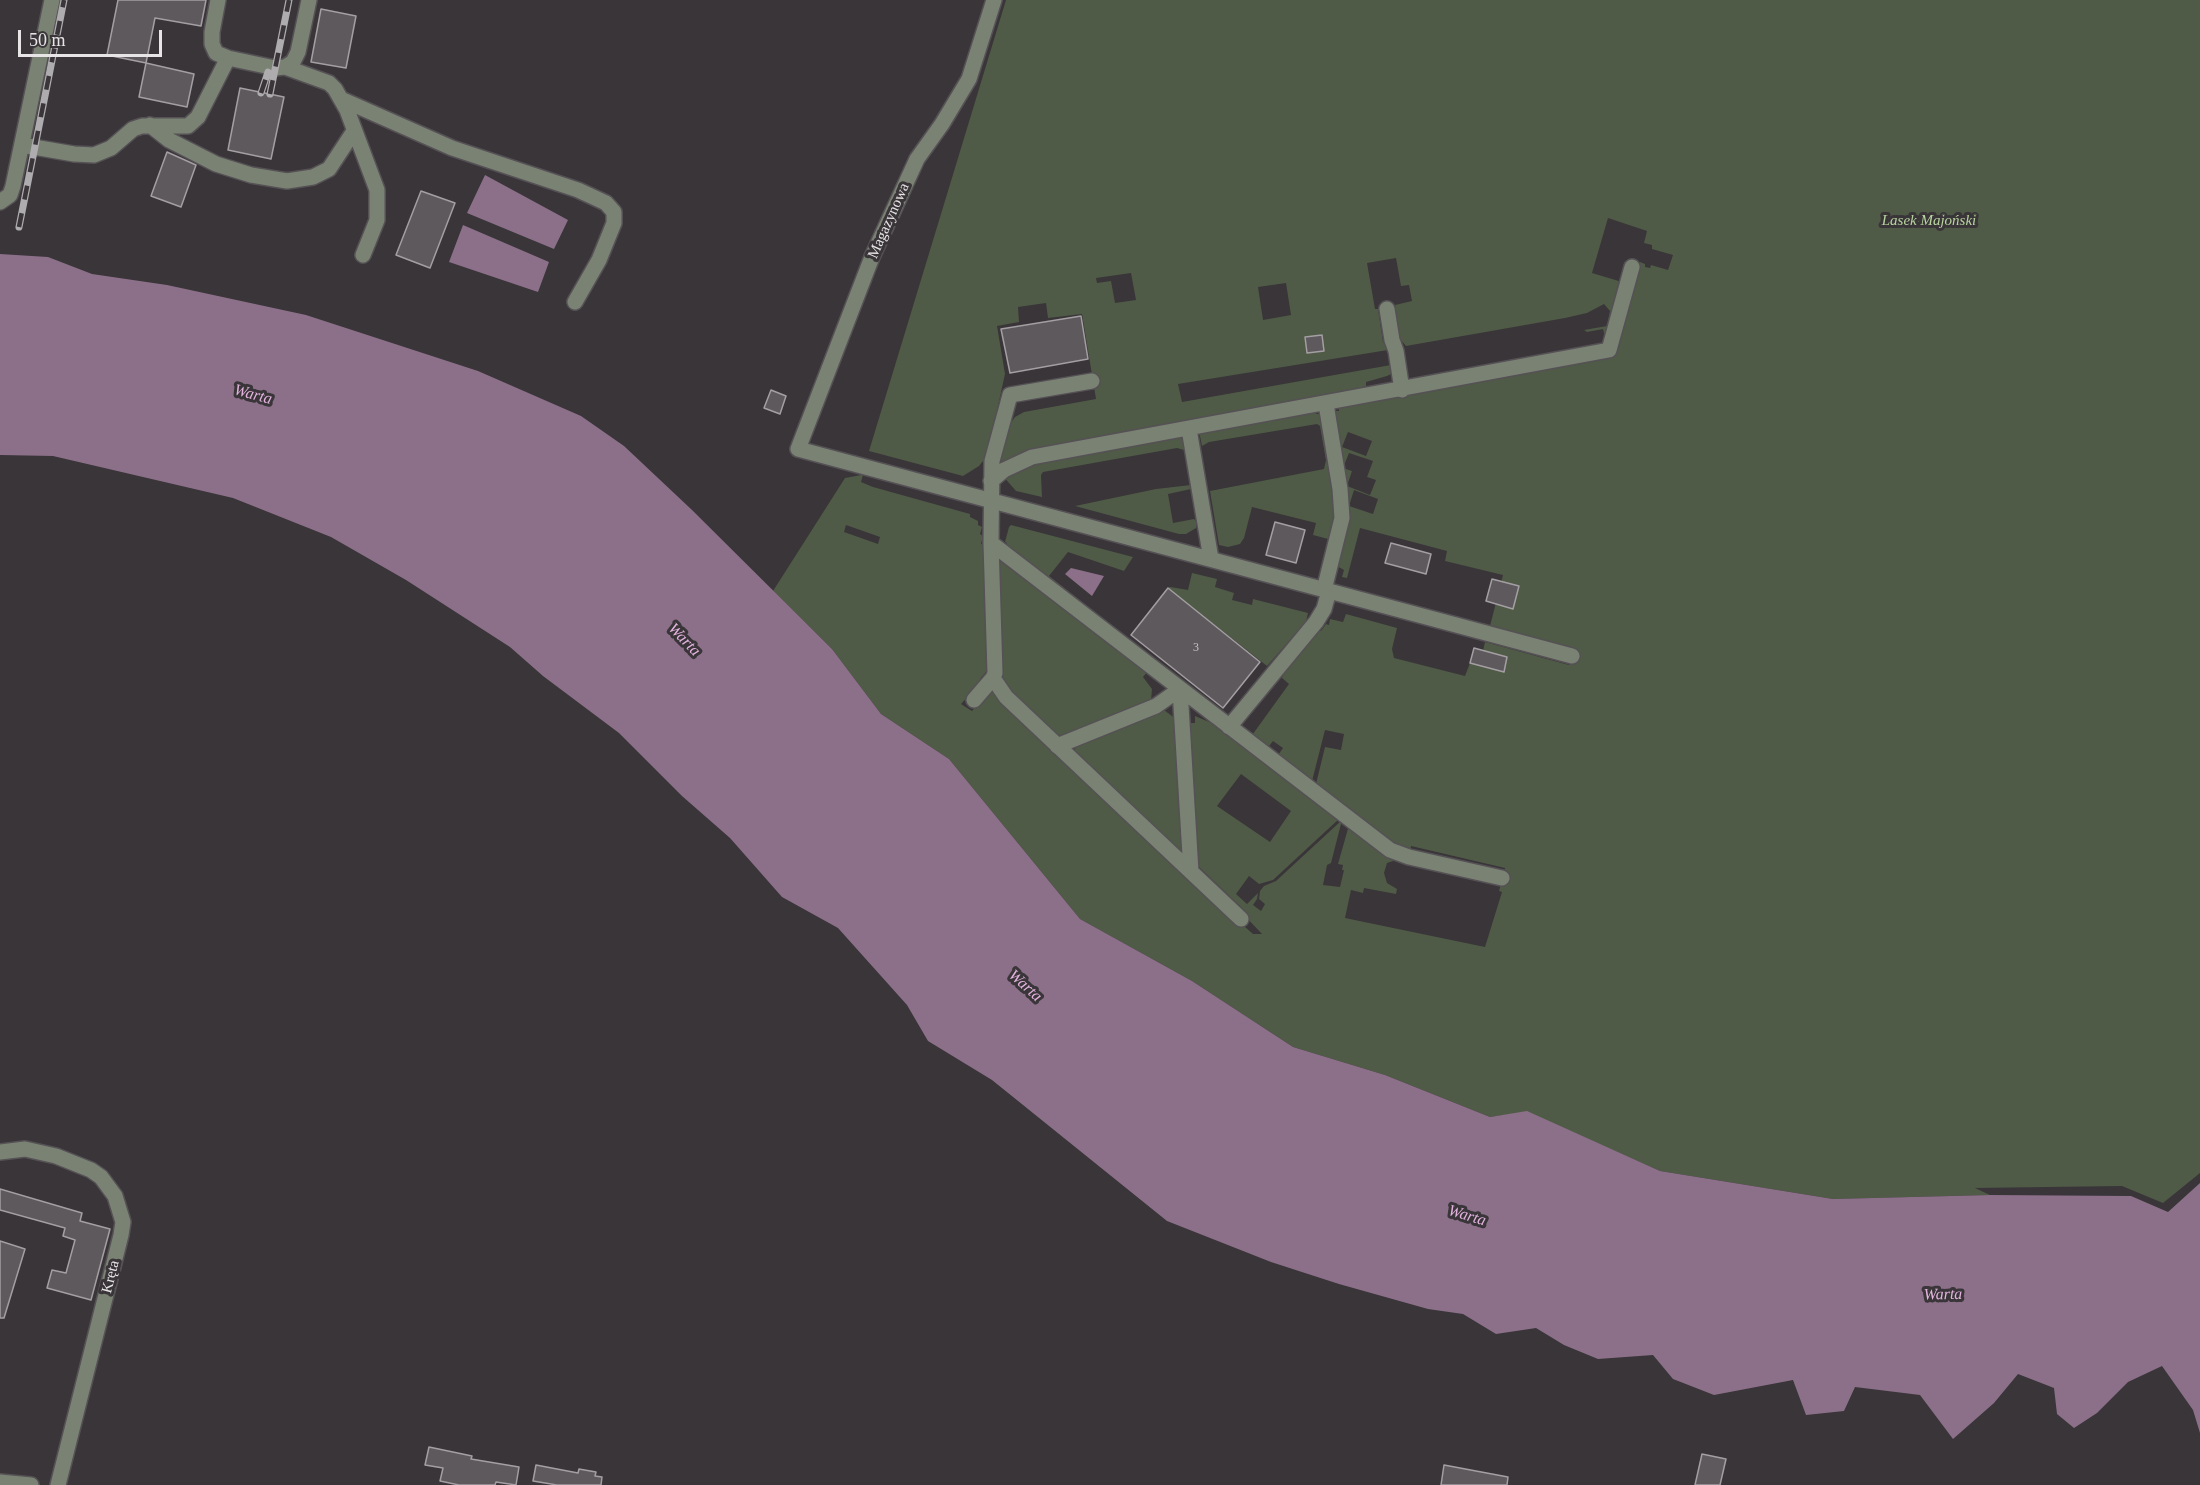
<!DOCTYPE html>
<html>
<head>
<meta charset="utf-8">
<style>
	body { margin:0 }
	#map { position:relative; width:2200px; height:1485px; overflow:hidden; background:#393539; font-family:"Times New Roman",serif }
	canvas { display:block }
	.scale { position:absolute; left:18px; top:30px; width:144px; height:27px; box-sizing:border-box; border:3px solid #e8e5e7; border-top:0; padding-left:8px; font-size:18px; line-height:21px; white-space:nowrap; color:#e8e5e7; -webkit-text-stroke:4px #393539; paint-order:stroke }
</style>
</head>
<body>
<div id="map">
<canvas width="2200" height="1485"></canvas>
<div class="scale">50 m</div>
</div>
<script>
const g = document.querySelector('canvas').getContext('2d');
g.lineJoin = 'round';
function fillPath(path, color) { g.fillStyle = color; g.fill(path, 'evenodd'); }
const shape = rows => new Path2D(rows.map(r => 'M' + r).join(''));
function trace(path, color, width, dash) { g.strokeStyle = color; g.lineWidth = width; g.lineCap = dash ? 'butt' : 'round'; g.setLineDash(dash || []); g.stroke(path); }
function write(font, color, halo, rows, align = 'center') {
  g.font = font + ' "Times New Roman",serif'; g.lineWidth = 6; g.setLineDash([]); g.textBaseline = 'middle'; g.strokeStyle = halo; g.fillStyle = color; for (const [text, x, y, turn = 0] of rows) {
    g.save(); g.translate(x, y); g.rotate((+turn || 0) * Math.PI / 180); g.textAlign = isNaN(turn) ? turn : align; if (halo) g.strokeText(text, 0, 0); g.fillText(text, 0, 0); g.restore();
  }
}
const green = shape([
	[1006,0,2200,0,2200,1173,2163,1203,2122,1186,1975,1188,1990,1195,1833,1199,1660,1171,1527,1112,1490,1117,1385,1075,1293,1047,1192,981,1080,919,949,759,881,714,832,649,773,591,845,478,861,475,863,475,861,482,873,487,970,514,970,517,978,521,978,525,982,527,980,534,983,536,981,544,988,546,991,666,980,679,982,681,961,704,972,711,991,690,1147,840,1253,934,1262,934,1242,913,1244,910,1196,864,1187,723,1195,723,1195,716,1214,724,1216,723,1340,818,1273,880,1259,884,1249,876,1236,894,1247,904,1258,893,1257,899,1253,905,1261,911,1265,904,1259,899,1260,891,1264,886,1276,881,1342,820,1331,863,1327,865,1323,885,1340,887,1344,870,1342,870,1343,865,1338,864,1349,825,1396,860,1387,863,1384,873,1387,883,1397,889,1396,894,1364,888,1363,893,1351,890,1345,918,1485,947,1502,892,1499,891,1505,868,1411,846,1410,853,1397,848,1315,788,1325,747,1341,750,1344,734,1325,730,1311,785,1276,758,1283,748,1273,741,1266,750,1250,738,1289,684,1282,678,1284,670,1290,666,1308,643,1310,643,1314,636,1316,636,1318,631,1321,631,1326,624,1329,625,1330,619,1343,622,1346,614,1397,628,1392,649,1394,658,1465,676,1470,663,1504,671,1507,657,1483,651,1485,642,1569,665,1574,649,1490,626,1503,575,1445,561,1447,551,1360,528,1347,578,1342,577,1344,570,1335,565,1336,411,1339,411,1339,406,1612,357,1640,262,1645,264,1645,267,1650,268,1651,265,1668,270,1673,255,1652,249,1652,245,1644,243,1647,231,1608,218,1592,273,1622,282,1608,333,1604,333,1603,329,1587,332,1584,330,1607,326,1610,311,1604,304,1587,313,1565,318,1406,346,1400,339,1395,305,1412,301,1409,285,1401,286,1396,258,1367,263,1375,309,1378,309,1383,342,1385,343,1388,350,1178,384,1182,402,1391,365,1391,374,1387,376,1366,382,1366,386,1351,391,999,466,1008,427,1015,417,1024,412,1096,399,1082,314,1048,318,1046,303,1018,307,1019,322,997,326,1005,374,987,456,979,466,963,476,869,451],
	[1131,273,1136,300,1115,303,1111,281,1097,283,1096,278],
	[1286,283,1291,315,1263,320,1258,287],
	[1348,432,1372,441,1366,456,1342,447],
	[1349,453,1373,461,1367,477,1376,480,1370,495,1347,486,1352,471,1343,468],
	[1354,490,1378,499,1373,514,1349,506],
	[846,525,880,537,878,544,844,532],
	[1241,774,1291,811,1270,842,1217,806],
	[1315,411,1316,414,1320,414,1337,499,1332,540,1313,535,1316,523,1252,507,1244,538,1240,544,1228,547,1219,545,1210,491,1324,469,1326,460,1320,426,1317,424,1209,442,1202,446,1199,431],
	[1182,435,1184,450,1177,448,1043,472,1041,475,1042,497,1016,491,1002,475,1036,461],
	[1191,485,1191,489,1168,494,1173,523,1194,519,1197,522,1196,528,1186,534,1179,534,1075,506,1156,489],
	[1011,525,1133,557,1124,571,1068,552,1049,576,1092,610,1090,613,1006,546,1007,543,1005,542,1009,527],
	[996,553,1148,671,1143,677,1152,689,1151,701,1061,740,1012,698,1001,678],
	[1192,573,1217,579,1215,587,1234,593,1232,600,1252,605,1253,599,1308,613,1306,622,1267,666,1168,588,1170,587,1188,590],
	[1164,710,1176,719,1187,865,1073,753,1076,746]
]);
const water = shape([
	[485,175,568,220,554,249,467,213],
	[463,225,549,262,538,292,449,262],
	[0,254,48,257,92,274,167,285,306,315,478,371,581,416,624,446,692,510,832,649,881,714,949,759,1080,919,1192,981,1293,1047,1385,1075,1490,1117,1527,1111,1660,1171,1833,1199,1990,1195,2131,1196,2168,1212,2200,1183,2200,1433,2193,1410,2162,1366,2128,1382,2097,1413,2074,1428,2057,1414,2054,1388,2018,1374,1994,1403,1953,1439,1920,1395,1855,1387,1844,1411,1806,1415,1793,1380,1714,1395,1673,1379,1653,1355,1598,1359,1564,1345,1536,1328,1496,1334,1463,1314,1428,1309,1339,1284,1271,1262,1167,1221,992,1080,928,1041,907,1005,838,928,782,897,730,838,682,796,619,733,543,676,510,647,406,580,331,537,233,498,53,456,0,455],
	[1071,568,1104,576,1092,596,1065,574]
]);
const building = shape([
	[118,0,206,0,201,26,155,18,146,63,107,55,118,0],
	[321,9,356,16,346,68,311,62,321,9],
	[146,63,194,74,187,107,139,97,146,63],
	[240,88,284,97,271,159,228,150,240,88],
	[167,152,196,165,181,207,151,196,167,152],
	[421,191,455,203,430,268,396,255,421,191],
	[1081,316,1088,359,1010,373,1001,329,1081,316],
	[1322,335,1324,351,1307,353,1305,337,1322,335],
	[771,390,786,396,780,414,764,408,771,390],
	[1275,522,1305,530,1296,563,1266,555,1275,522],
	[1391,543,1431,554,1426,574,1385,563,1391,543],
	[1492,579,1519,586,1513,609,1486,601,1492,579],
	[1168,588,1260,662,1223,708,1131,635,1168,588],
	[1474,648,1507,657,1504,672,1470,663,1474,648],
	[0,1189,82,1213,80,1221,110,1229,91,1300,47,1288,52,1270,66,1273,75,1240,63,1236,65,1228,0,1210,0,1189],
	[0,1241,25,1249,4,1318,0,1318,0,1241],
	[429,1447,472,1456,471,1459,519,1467,516,1485,496,1482,495,1485,459,1485,440,1481,443,1468,425,1465,429,1447],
	[1702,1454,1726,1459,1720,1485,1695,1485,1702,1454],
	[536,1465,578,1473,579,1469,596,1472,595,1476,602,1477,601,1485,557,1485,533,1481,536,1465],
	[1444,1465,1508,1477,1507,1485,1441,1485,1444,1465]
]);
const minor = shape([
	[218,0,212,32,212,44,216,53,228,58],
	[994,0,969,79,942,124,917,159,872,257,798,449,1572,656],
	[285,67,329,83,335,89,347,110,377,190,377,220,363,255],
	[341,99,452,148,578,190,606,203,614,212,614,223,599,260,575,302],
	[150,125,169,140,216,164,251,175,287,181,313,177,329,169,354,131],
	[22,145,74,154,94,155,111,148,133,129,142,126,188,126,198,117,228,58,275,68,285,67,293,62,298,52,309,0],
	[0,202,10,195,13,186,52,0],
	[1387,309,1392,340,1396,351,1402,390],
	[1189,429,1211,559],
	[991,481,1004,470,1032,457,1609,350,1632,267],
	[991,543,1390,850,1409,857,1502,878],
	[1324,590,1342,518,1340,489,1326,404],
	[993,678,1006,697,1241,919],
	[1180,689,1191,872],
	[974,700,993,678,995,673,991,543,992,461,1010,395,1092,381],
	[1229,727,1316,622,1324,609,1329,591],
	[1057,746,1156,706,1180,689],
	[0,1152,25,1149,56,1156,91,1170,101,1177,115,1196,123,1222,121,1235,58,1485],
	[0,1482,31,1485]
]);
const rail = shape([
	[261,93,268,72],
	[270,94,289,0],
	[19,227,64,0]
]);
const numberNames = [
	["3",1196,648]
];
const streetNames = [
	["Magazynowa",889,221,-66],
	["Kręta",111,1277,-76]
];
const parkNames = [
	["Lasek Majoński",1929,221]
];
const waterNames = [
	["Warta",253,395,15],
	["Warta",684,640,46],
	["Warta",1025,986,42],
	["Warta",1467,1216,17],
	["Warta",1943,1295,-1]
];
fillPath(green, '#4f5b46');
fillPath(water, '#8c7089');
fillPath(building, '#5e595d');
trace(building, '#a49fa3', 1.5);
trace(minor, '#555155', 18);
trace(minor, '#7a8274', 15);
trace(rail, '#afacaf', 7);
trace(rail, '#393539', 4.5, [14]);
write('12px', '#c6c2c4', null, numberNames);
write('15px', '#e8e5e7', '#393539', streetNames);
write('italic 15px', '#b7d49e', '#393539', parkNames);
write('italic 16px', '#e3b3de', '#393539', waterNames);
</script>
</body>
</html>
